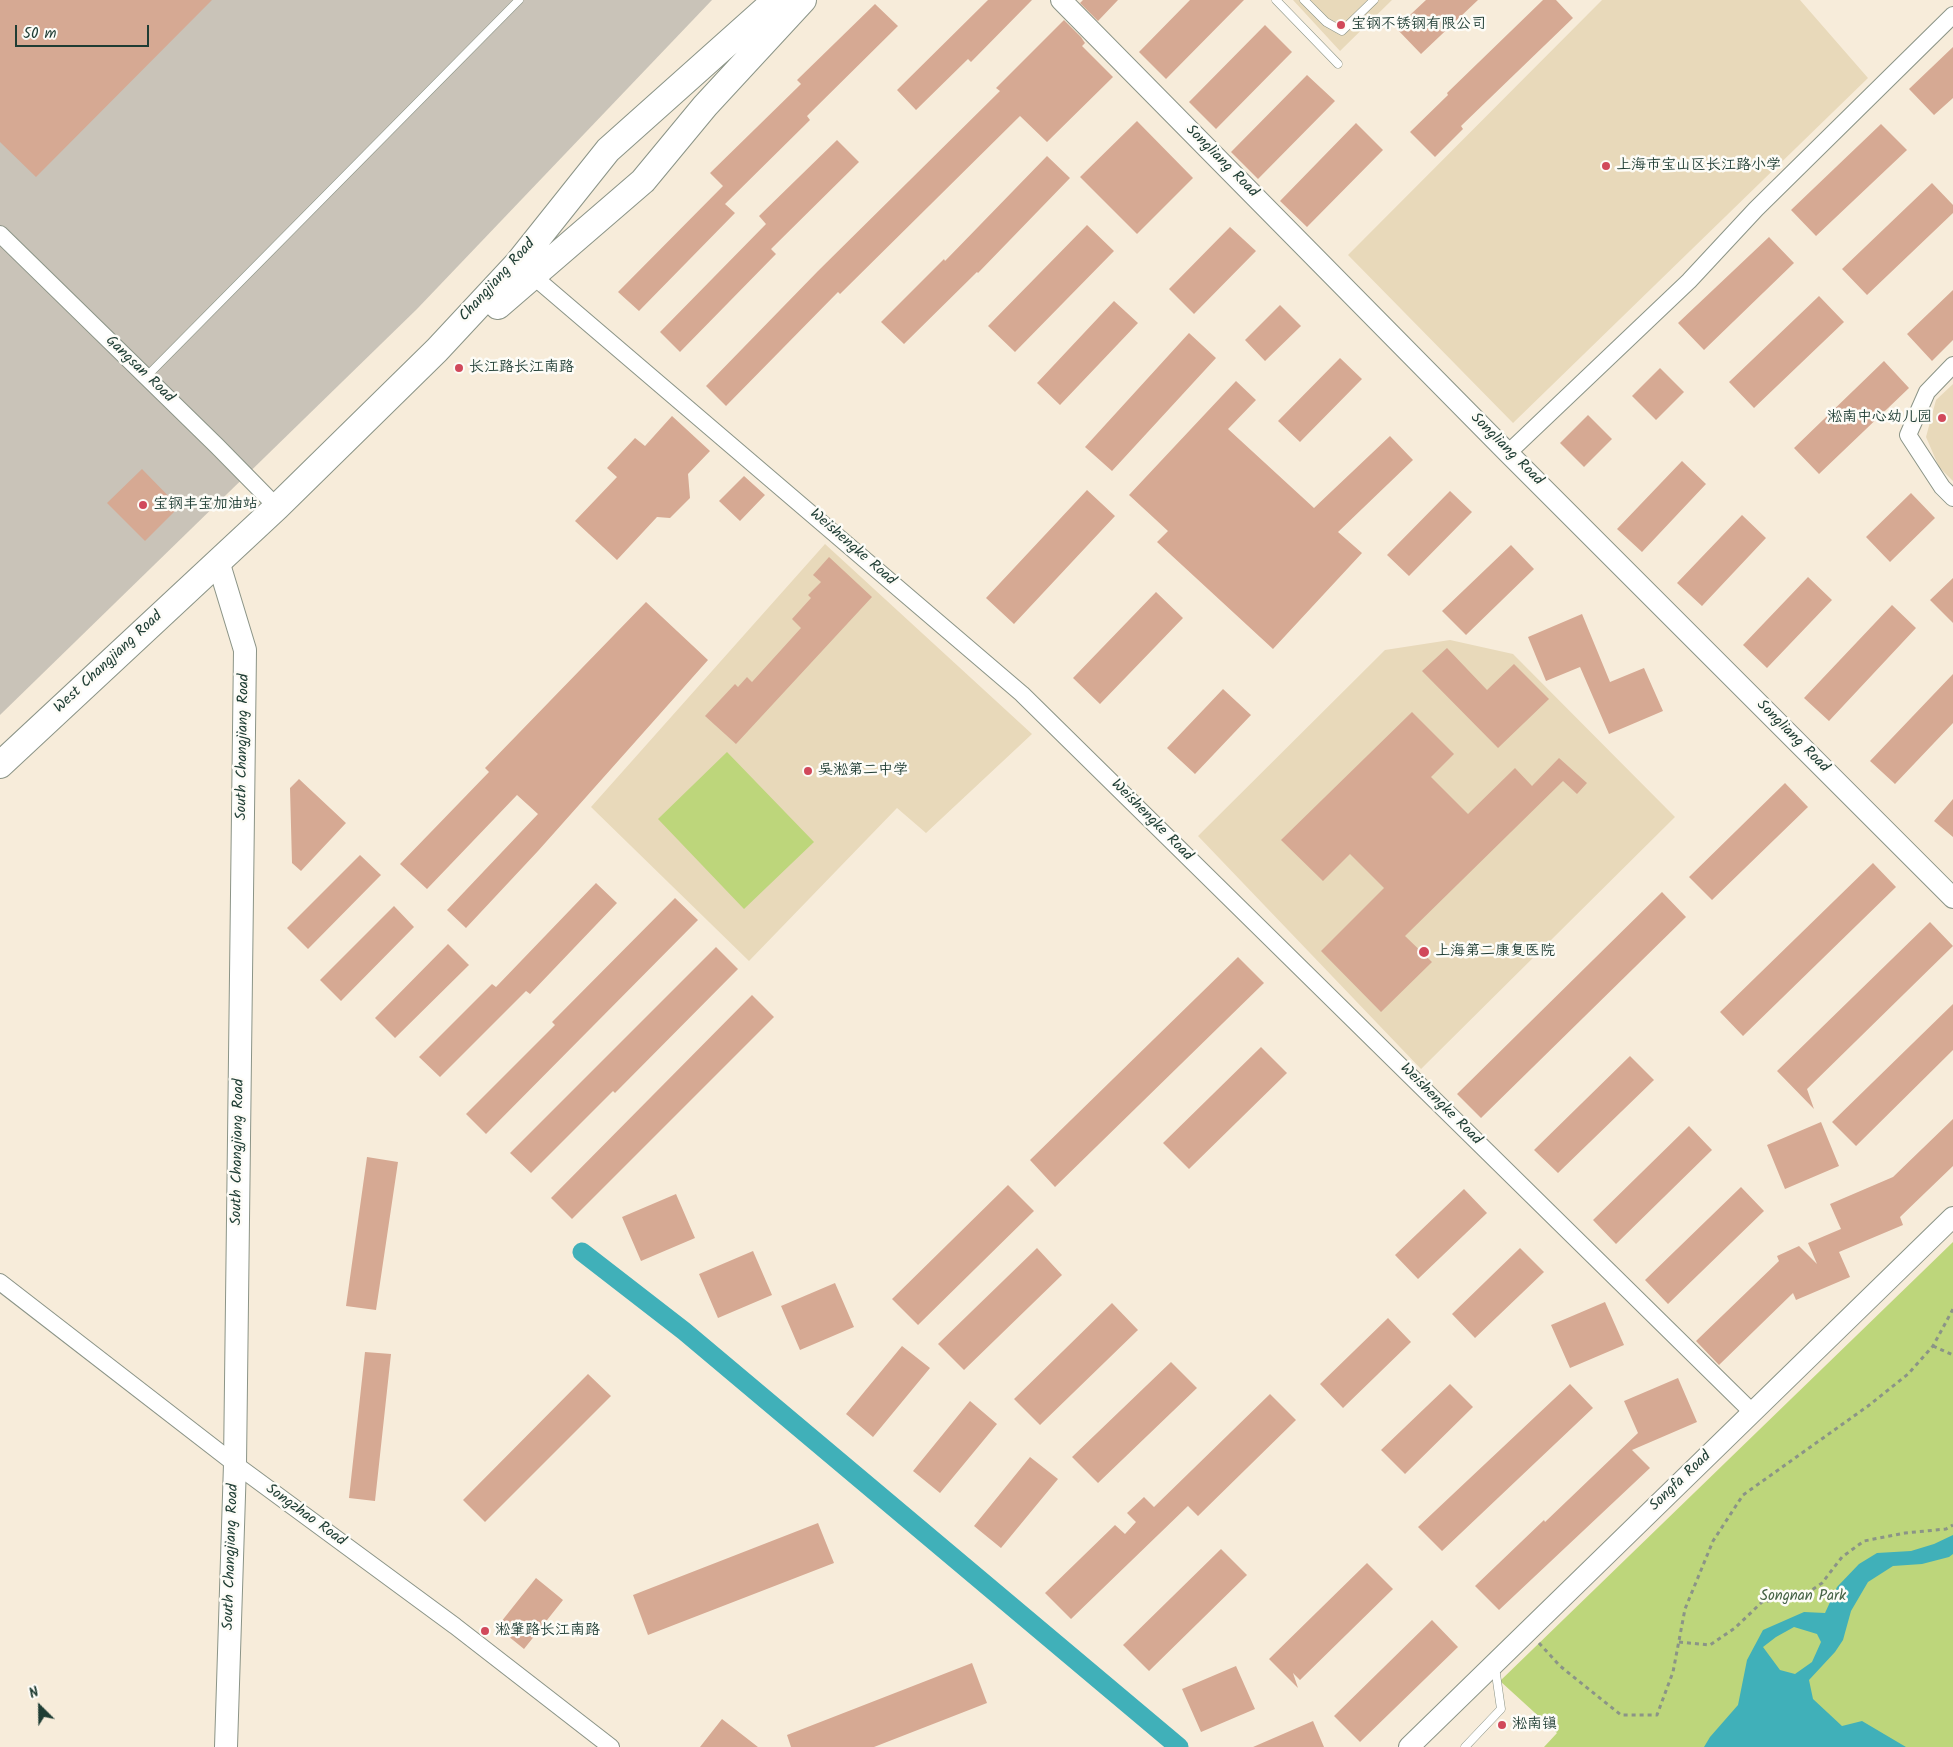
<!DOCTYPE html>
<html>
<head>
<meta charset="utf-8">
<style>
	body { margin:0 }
	#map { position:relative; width:1953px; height:1747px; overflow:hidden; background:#f7ecda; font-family:Kalam,sans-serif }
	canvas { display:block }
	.north { position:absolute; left:15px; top:1682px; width:50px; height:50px; -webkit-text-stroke:4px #fdfcf7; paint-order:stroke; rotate:337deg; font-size:14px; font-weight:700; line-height:20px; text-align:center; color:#1f3d34 }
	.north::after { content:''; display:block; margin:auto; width:18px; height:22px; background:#1f3d34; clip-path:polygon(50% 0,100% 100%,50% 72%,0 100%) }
	.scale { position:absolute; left:15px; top:25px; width:134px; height:22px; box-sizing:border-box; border:2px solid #1f3d34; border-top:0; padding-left:6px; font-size:15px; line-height:18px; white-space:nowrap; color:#1f3d34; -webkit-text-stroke:4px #fdfcf7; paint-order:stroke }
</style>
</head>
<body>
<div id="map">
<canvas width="1953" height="1747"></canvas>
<div class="north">N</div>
<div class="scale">50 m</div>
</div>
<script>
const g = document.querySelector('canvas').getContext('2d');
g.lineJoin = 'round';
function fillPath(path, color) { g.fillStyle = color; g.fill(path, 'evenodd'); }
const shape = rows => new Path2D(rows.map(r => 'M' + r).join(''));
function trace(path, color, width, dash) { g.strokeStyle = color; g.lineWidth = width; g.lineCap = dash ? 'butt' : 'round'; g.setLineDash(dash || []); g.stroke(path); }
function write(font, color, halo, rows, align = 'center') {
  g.font = font + ' Kalam,"LXGW WenKai TC",sans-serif'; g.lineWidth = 5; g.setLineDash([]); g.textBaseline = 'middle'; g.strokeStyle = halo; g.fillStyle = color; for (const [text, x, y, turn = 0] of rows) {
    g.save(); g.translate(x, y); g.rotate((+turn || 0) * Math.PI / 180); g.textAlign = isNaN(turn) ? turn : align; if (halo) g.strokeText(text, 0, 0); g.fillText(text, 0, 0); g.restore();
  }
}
const built = shape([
	[1293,0,1392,0,1340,51],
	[1602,0,1800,0,1868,78,1513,423,1348,255],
	[1953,384,1953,481,1939,467,1926,437,1936,400],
	[825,544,1032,734,926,833,897,808,749,961,591,807],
	[1450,640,1513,654,1675,817,1421,1069,1198,836,1385,650]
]);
const industrial = shape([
	[0,0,712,0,417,309,0,715]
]);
const green = shape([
	[727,752,814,842,744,909,658,819],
	[1953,1242,1953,1747,1544,1747,1557,1733,1500,1681]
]);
const water = shape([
	[1953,1535,1953,1554,1949,1557,1922,1564,1893,1566,1868,1582,1851,1611,1843,1640,1835,1652,1809,1680,1813,1699,1842,1726,1862,1721,1906,1747,1704,1747,1710,1737,1738,1705,1747,1660,1763,1630,1804,1612,1825,1613,1837,1587,1859,1564,1877,1553,1911,1551,1934,1544],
	[1794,1627,1817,1634,1821,1642,1812,1662,1795,1674,1780,1670,1763,1647,1776,1637]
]);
const canal = shape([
	[582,1252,684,1331,1179,1747]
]);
const building = shape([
	[0,0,212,0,36,177,0,142],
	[988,0,1032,0,971,62,968,59,916,110,897,90],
	[1083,0,1118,0,1098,21,1080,3],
	[1190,0,1244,0,1166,79,1139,52],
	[1426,0,1478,0,1421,54,1396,28],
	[1543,0,1556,0,1573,18,1461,126,1463,129,1435,157,1410,132,1448,95,1447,93],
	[875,4,898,26,807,116,810,120,725,204,735,213,639,311,618,292,723,186,710,173,801,84,797,80],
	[1064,20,1081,37,1085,43,1082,46,1113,77,1047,142,1020,116,840,294,838,292,726,406,706,386,818,271,1000,91,996,88],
	[1265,25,1292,52,1216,129,1189,102],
	[1953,47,1953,98,1934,115,1909,89],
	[1307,75,1335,101,1258,179,1231,152],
	[1137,121,1193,178,1137,234,1080,177],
	[1356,123,1383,150,1307,227,1280,201],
	[1881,124,1907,150,1816,236,1791,210],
	[837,140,859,162,771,249,776,254,680,352,660,332,766,224,759,216],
	[1047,156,1070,178,978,273,977,272,904,344,881,322,944,259,945,261],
	[1932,183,1953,205,1953,213,1867,295,1842,269],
	[1087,225,1114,251,1015,352,988,326],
	[1230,227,1256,251,1194,314,1169,289],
	[1769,237,1794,263,1704,350,1678,323],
	[1953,290,1953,340,1932,361,1907,334],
	[1819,296,1844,322,1754,408,1729,382],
	[1114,301,1138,323,1060,405,1037,383],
	[1280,305,1301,326,1265,361,1245,340],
	[1189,333,1216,358,1112,471,1085,447],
	[1340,358,1362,379,1300,442,1278,421],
	[1884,361,1909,388,1819,474,1794,448],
	[1660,368,1684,392,1656,420,1632,396],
	[1236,381,1256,400,1228,429,1314,508,1390,436,1413,460,1338,532,1362,553,1273,649,1157,542,1168,531,1129,495],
	[1588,415,1612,439,1584,467,1560,443],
	[672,416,710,451,688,474,690,498,670,518,657,517,617,560,575,521,617,477,607,468,635,438,645,446],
	[1682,461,1706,484,1642,552,1617,529],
	[142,469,179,507,145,541,107,503],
	[744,476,765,495,740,521,719,501],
	[1087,490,1115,516,1014,624,986,598],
	[1450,491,1472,512,1409,576,1387,555],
	[1911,493,1935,518,1890,562,1866,537],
	[1742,515,1766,538,1702,606,1677,583],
	[1511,545,1534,569,1466,635,1442,611],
	[829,557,872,597,736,744,705,716,735,684,738,687,747,677,752,682,801,628,792,619,811,598,808,595,821,582,813,575],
	[1808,577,1832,600,1767,668,1743,645],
	[1953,578,1953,623,1930,600],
	[1156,592,1183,618,1100,704,1073,678],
	[646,602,708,660,538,851,466,928,447,910,538,814,517,795,427,889,400,864,489,772,485,768],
	[1892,605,1916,628,1829,721,1804,698],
	[1582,614,1610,682,1644,668,1663,711,1609,734,1580,667,1546,681,1528,637],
	[1447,648,1487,690,1514,664,1549,699,1498,748,1422,671],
	[1953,674,1953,723,1895,784,1870,761],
	[1223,689,1251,715,1195,774,1167,748],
	[1412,712,1454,754,1431,777,1468,814,1515,768,1532,786,1559,758,1587,783,1577,794,1563,781,1405,936,1432,962,1381,1012,1321,951,1384,888,1350,854,1323,881,1281,840],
	[299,779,346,823,301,871,292,863,290,788],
	[1785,783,1808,807,1712,900,1689,877],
	[1953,799,1953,837,1934,821],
	[360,855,381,875,308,949,287,928],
	[1873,863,1896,887,1743,1036,1720,1012],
	[596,883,617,903,530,994,526,991,440,1077,419,1057,492,984,496,987],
	[1662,892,1686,917,1481,1118,1457,1094],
	[675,898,698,920,486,1134,466,1114,555,1025,552,1022],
	[394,906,414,927,341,1001,320,980],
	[1930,922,1953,946,1807,1089,1814,1109,1777,1071],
	[448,944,469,965,395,1038,375,1018],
	[716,947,738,969,615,1093,613,1091,531,1173,510,1153],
	[1238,957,1264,983,1055,1187,1030,1160],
	[752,995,774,1017,572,1219,551,1198],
	[1953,1004,1953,1050,1856,1146,1832,1122],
	[1261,1047,1287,1073,1189,1169,1163,1143],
	[1630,1056,1654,1080,1558,1173,1534,1150],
	[1953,1119,1953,1166,1900,1217,1903,1225,1839,1252,1850,1277,1796,1300,1793,1293,1719,1365,1696,1341,1779,1261,1777,1256,1799,1246,1817,1264,1808,1243,1841,1229,1830,1204,1893,1177],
	[1821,1122,1839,1166,1785,1189,1767,1145],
	[1689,1126,1712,1150,1616,1244,1593,1220],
	[367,1157,398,1162,376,1310,346,1306],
	[1008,1185,1034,1211,918,1325,892,1299],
	[1741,1187,1764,1211,1668,1304,1645,1280],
	[1464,1189,1487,1213,1418,1279,1395,1255],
	[676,1194,695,1238,641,1261,622,1217],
	[1037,1248,1062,1275,964,1370,938,1344],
	[1520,1248,1544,1272,1475,1338,1452,1314],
	[753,1251,772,1295,718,1318,699,1274],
	[835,1283,854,1327,800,1350,781,1306],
	[1605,1302,1624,1345,1570,1368,1551,1325],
	[1112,1303,1138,1330,1040,1425,1014,1399],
	[1388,1318,1411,1342,1343,1408,1320,1384],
	[902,1346,930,1368,873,1437,846,1414],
	[365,1352,391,1354,375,1501,349,1498],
	[1171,1362,1197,1388,1098,1483,1072,1457],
	[588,1374,611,1396,485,1522,463,1500],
	[1678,1378,1697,1422,1632,1450,1650,1468,1499,1610,1475,1586,1544,1520,1545,1522,1638,1433,1624,1401],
	[1450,1384,1473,1407,1405,1474,1381,1450],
	[1570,1384,1593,1408,1442,1551,1418,1527],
	[1270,1394,1296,1420,1198,1516,1188,1506,1071,1619,1045,1593,1115,1525,1125,1534,1136,1522,1127,1513,1144,1497,1154,1507],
	[970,1401,997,1424,940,1493,913,1471],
	[1030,1457,1058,1479,1001,1548,974,1526],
	[818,1523,834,1563,648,1635,633,1595],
	[1221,1549,1247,1575,1149,1671,1123,1645],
	[1367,1563,1393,1589,1300,1680,1293,1673,1298,1688,1269,1659],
	[536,1578,563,1600,524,1649,497,1627],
	[1432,1620,1458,1647,1360,1742,1334,1716],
	[972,1663,987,1703,874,1747,791,1747,787,1735],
	[1236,1666,1255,1709,1201,1732,1182,1689],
	[722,1719,758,1747,700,1747],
	[1313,1721,1324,1747,1253,1747]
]);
const path = shape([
	[1933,1346,1953,1355],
	[1679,1642,1710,1645,1735,1628,1762,1602,1803,1596,1822,1583,1842,1557,1864,1541,1905,1533,1946,1529,1953,1525],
	[1539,1643,1560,1666,1621,1715,1657,1715,1673,1672,1685,1609,1713,1541,1743,1495,1868,1406,1908,1374,1933,1346,1953,1309]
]);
const service = shape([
	[1276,0,1338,64],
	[1304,0,1326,22,1342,31,1374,0],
	[146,377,519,0],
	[1465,1747,1501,1709,1495,1667]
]);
const minor = shape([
	[0,234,217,446,277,507],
	[526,270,1022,694,1753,1413],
	[1953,365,1927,392,1908,435,1942,487,1953,498],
	[1508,453,1689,281,1756,209,1953,15],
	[0,1282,235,1464,455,1626,611,1747]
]);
const tertiary = shape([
	[1061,0,1508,453,1953,898],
	[1409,1747,1953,1217]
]);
const secondary = shape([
	[218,561,245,650,235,1464,226,1747]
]);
const primary = shape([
	[498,306,643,181,705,106,803,0],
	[0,765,277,507,437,350,518,263,608,150,776,0]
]);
const markers = [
	[1341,25,5,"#d1495b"],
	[1606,166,5,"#d1495b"],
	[459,368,5,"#d1495b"],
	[1942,418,5,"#d1495b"],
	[143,505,5,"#d1495b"],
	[808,771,5,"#d1495b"],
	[1424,952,6,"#d1495b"],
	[485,1631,5,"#d1495b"],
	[1502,1725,5,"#d1495b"]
];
const poiNames = [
	["宝钢不锈钢有限公司",1351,25],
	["上海市宝山区长江路小学",1616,166],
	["长江路长江南路",469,368],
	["淞南中心幼儿园",1932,418,"right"],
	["宝钢丰宝加油站",153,505],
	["吴淞第二中学",818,771],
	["上海第二康复医院",1435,952],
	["淞肇路长江南路",495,1631],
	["淞南镇",1512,1725]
];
const streetNames = [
	["Songliang Road",1221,162,45],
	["Changjiang Road",498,281,-48],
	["Gangsan Road",139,370,44],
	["Songliang Road",1506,450,45],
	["Weishengke Road",852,548,41],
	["West Changjiang Road",109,663,-43],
	["Songliang Road",1792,737,45],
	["South Changjiang Road",244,747,-89],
	["Weishengke Road",1151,821,45],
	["Weishengke Road",1440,1105,45],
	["South Changjiang Road",239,1152,-89],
	["Songfa Road",1681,1482,-44],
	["Songzhao Road",305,1516,36],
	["South Changjiang Road",232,1557,-88]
];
const parkNames = [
	["Songnan Park",1803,1597]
];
fillPath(built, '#e8d9ba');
fillPath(industrial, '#c9c3b8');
fillPath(green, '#bdd67b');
fillPath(water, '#40b0b9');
trace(canal, '#40b0b9', 19);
fillPath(building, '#d6a993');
trace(service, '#8b9487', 9);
trace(minor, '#8b9487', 18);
trace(tertiary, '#8b9487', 22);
trace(secondary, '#8b9487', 24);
trace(primary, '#8b9487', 28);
trace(path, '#8b9487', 3, [4, 4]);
trace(service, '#fff', 8);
trace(minor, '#fff', 16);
trace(tertiary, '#fff', 20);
trace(secondary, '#fff', 22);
trace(primary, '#fff', 26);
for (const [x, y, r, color] of markers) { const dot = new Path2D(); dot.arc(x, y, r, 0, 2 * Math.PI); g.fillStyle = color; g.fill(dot); trace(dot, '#fdfcf7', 2); }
write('15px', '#1f3d34', '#fdfcf7', poiNames, 'left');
write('15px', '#1f3d34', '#fdfcf7', streetNames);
write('15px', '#466346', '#fdfcf7', parkNames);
</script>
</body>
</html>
